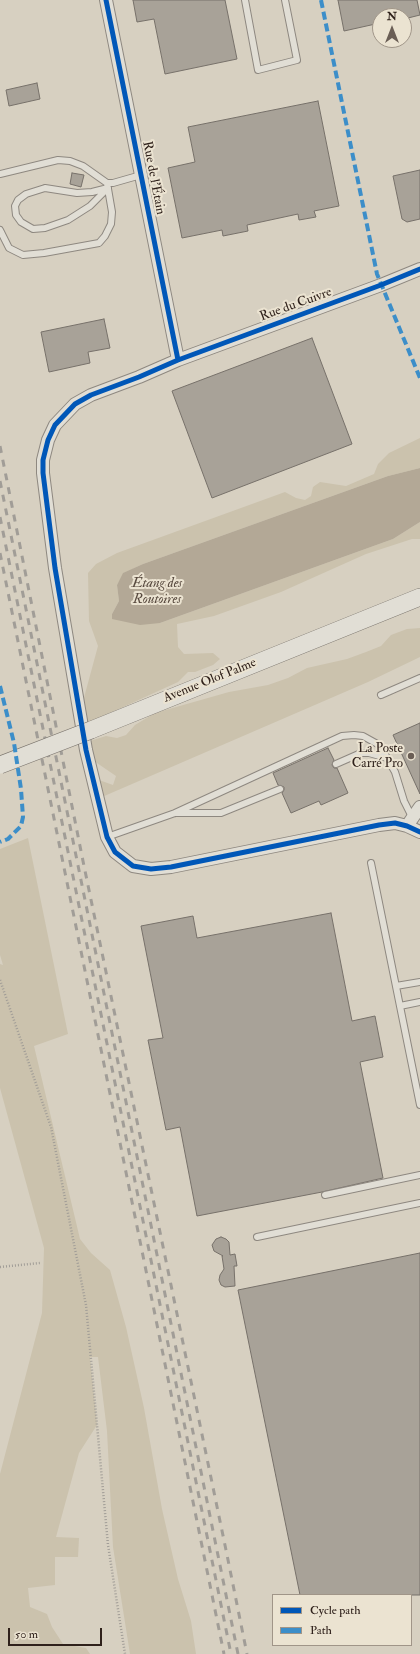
<!DOCTYPE html>
<html>
<head>
<meta charset="utf-8">
<style>
	body { margin:0 }
	#map { position:relative; width:420px; height:1654px; overflow:hidden; background:#d7d0c1; font-family:"IM FELL Double Pica",serif }
	canvas { display:block }
	.legend { position:absolute; left:272px; top:1594px; width:140px; height:52px; box-sizing:border-box; background:#ebe3d1; border:1px solid #a09588; margin:0; padding:5px 7px; list-style:none; font-size:12px; color:#2f211b }
	.legend li { display:flex; align-items:center; gap:8px; height:20px }
	.legend b { width:20px; border:1px solid #a09588 }
	.north { position:absolute; left:372px; top:8px; width:40px; height:40px; box-sizing:border-box; background:#ebe3d1; border:1px solid #a09588; border-radius:50%; rotate:0deg; font-size:11px; font-weight:700; line-height:16px; text-align:center; color:#2f211b }
	.north::after { content:''; display:block; margin:auto; width:14px; height:18px; background:#6a5e55; clip-path:polygon(50% 0,100% 100%,50% 72%,0 100%) }
	.scale { position:absolute; left:8px; top:1628px; width:94px; height:18px; box-sizing:border-box; border:2px solid #2f211b; border-top:0; padding-left:5px; font-size:12px; line-height:14px; white-space:nowrap; color:#2f211b; -webkit-text-stroke:3px #ebe3d1; paint-order:stroke }
</style>
</head>
<body>
<div id="map">
<canvas width="420" height="1654"></canvas>
<ul class="legend">
<li><b style="height:5px;background:#0057b8"></b>Cycle path</li>
<li><b style="height:5px;background:#3c8ec9"></b>Path</li>
</ul>
<div class="north">N</div>
<div class="scale">50 m</div>
</div>
<script>
const g = document.querySelector('canvas').getContext('2d');
g.lineJoin = 'round';
function fillPath(path, color) { g.fillStyle = color; g.fill(path, 'evenodd'); }
const shape = rows => new Path2D(rows.map(r => 'M' + r).join(''));
function trace(path, color, width, dash) { g.strokeStyle = color; g.lineWidth = width; g.lineCap = dash ? 'butt' : 'round'; g.setLineDash(dash || []); g.stroke(path); }
function write(font, color, halo, rows, align = 'center') {
  g.font = font + ' "IM FELL Double Pica",serif'; g.lineWidth = 4; g.setLineDash([]); g.textBaseline = 'middle'; g.strokeStyle = halo; g.fillStyle = color; for (const [text, x, y, turn = 0] of rows) {
    g.save(); g.translate(x, y); g.rotate((+turn || 0) * Math.PI / 180); g.textAlign = isNaN(turn) ? turn : align; if (halo) g.strokeText(text, 0, 0); g.fillText(text, 0, 0); g.restore();
  }
}
const green = shape([
	[420,438,420,468,388,476,143,564,124,573,117,585,119,601,112,614,160,623,393,539,420,522,420,539,412,539,366,554,281,592,214,616,177,624,178,647,184,654,213,653,220,659,213,665,195,672,188,672,178,682,86,724,82,705,98,646,89,621,88,573,96,564,117,553,285,492,296,498,305,500,311,496,313,487,320,482,346,486,374,474,378,464,389,453],
	[420,628,420,657,368,682,102,797,99,780,113,785,116,776,94,761,90,741,106,736,117,738,126,735,135,725,155,713,229,692,268,685,288,678,307,668,347,659,366,652,381,646,391,635,407,629],
	[28,838,68,1034,34,1046,80,1239,91,1253,110,1270,126,1327,144,1408,162,1509,178,1579,191,1621,196,1654,130,1654,113,1547,107,1431,98,1357,90,1357,97,1425,79,1453,56,1537,79,1538,78,1557,55,1557,55,1585,28,1588,30,1607,47,1614,52,1627,63,1644,86,1648,90,1654,0,1654,0,1474,42,1313,44,1248,0,1088,0,964,3,965,0,955,0,849]
]);
const water = shape([
	[420,468,420,522,393,539,160,623,140,625,112,619,112,614,119,601,117,585,123,573,143,564,388,476]
]);
const building = shape([
	[133,0,225,0,237,59,165,74,154,19,137,22,133,0],
	[338,0,417,0,420,15,404,19,404,16,380,16,380,23,344,31,338,0],
	[37,83,40,99,9,106,6,90,37,83],
	[318,101,339,206,314,211,316,217,299,220,298,214,247,225,248,231,223,236,222,230,182,238,168,168,195,162,188,127,318,101],
	[420,170,420,219,407,222,402,219,393,176,420,170],
	[72,173,84,175,81,187,70,184,72,173],
	[104,319,110,348,88,352,90,363,49,372,41,332,104,319],
	[312,338,352,444,212,498,172,391,312,338],
	[420,723,420,794,393,735,420,723],
	[328,748,334,760,332,765,334,768,337,768,348,793,321,805,319,801,291,813,282,793,284,790,284,787,278,785,273,773,328,748],
	[331,913,352,1021,375,1016,383,1057,360,1062,383,1178,322,1192,197,1216,180,1127,166,1130,148,1040,163,1038,141,926,193,916,197,938,331,913],
	[221,1237,226,1239,229,1242,230,1255,235,1254,237,1266,234,1266,235,1286,225,1287,221,1285,219,1280,220,1275,224,1269,222,1256,223,1256,214,1251,212,1245,216,1239,221,1237],
	[420,1253,420,1595,300,1595,238,1290,420,1253]
]);
const path = shape([
	[0,980,51,1127,86,1305,108,1545,125,1654],
	[0,1267,40,1263]
]);
const service = shape([
	[245,0,258,70,297,60,285,0],
	[0,174,58,160,70,161,83,166,107,183,113,183,141,175],
	[45,188,77,193,92,192,108,188,90,206,68,220,45,228,33,229,21,222,16,215,15,206,18,200,26,194,45,188],
	[0,230,9,248,23,255,44,253,99,243,105,236,111,224,112,212,107,183],
	[381,695,420,678],
	[336,764,361,753,369,753,387,758,395,772,404,801,412,817],
	[175,813,342,736,354,735,363,736,381,746,387,758],
	[107,837,175,813,221,813,280,789],
	[371,863,420,1105],
	[396,986,420,982],
	[400,1006,420,1002],
	[325,1195,420,1175],
	[257,1237,420,1203]
]);
const minor = shape([
	[106,0,178,360],
	[420,269,381,285,178,360,139,377,91,395,75,404,55,425,48,440,43,460,43,473,55,568,86,750,107,837,115,852,133,866,151,869,171,867,379,825,395,823,407,826,420,832],
	[407,826,420,807]
]);
const secondary = shape([
	[91,730,420,597]
]);
const rail = shape([
	[0,446,84,866,226,1550,247,1654],
	[0,481,238,1654],
	[0,517,231,1654],
	[0,553,224,1654]
]);
const secondaryBridge = shape([
	[0,765,91,730]
]);
const quiet = shape([
	[321,0,377,274,420,378],
	[0,686,14,743,21,789,23,817,21,826,8,839,0,842]
]);
const cycleway = shape([
	[106,0,178,360],
	[420,269,381,285,178,360,139,377,91,395,75,404,55,425,48,440,43,460,43,473,55,568,86,750,107,837,115,852,133,866,151,869,171,867,379,825,395,823,407,826,420,832]
]);
const markers = [
	[411,756,4,"#6a5e55"]
];
const streetNames = [
	["Rue de l'Étain",153,178,79],
	["Rue du Cuivre",296,305,-20],
	["Avenue Olof Palme",210,681,-22]
];
const poiNames = [
	["La Poste",403,749],
	["Carré Pro",403,764]
];
const waterNames = [
	["Étang des",157,584],
	["Routoires",157,600]
];
fillPath(green, '#cbc2ad');
fillPath(water, '#b3a896');
fillPath(building, '#a8a298');
trace(building, '#77716a', 1);
trace(service, '#8e8880', 8);
trace(minor, '#8e8880', 14);
trace(secondary, '#77716a', 18);
trace(path, '#a19d97', 2.5, [1, 2]);
trace(service, '#e1ded5', 6);
trace(minor, '#e1ded5', 12);
trace(secondary, '#e1ded5', 17);
trace(rail, '#a19d97', 3, [7, 7]);
trace(secondaryBridge, '#77716a', 18, []);
trace(secondaryBridge, '#e1ded5', 17);
trace(quiet, '#3c8ec9', 4, [8, 4]);
trace(cycleway, '#0057b8', 5);
for (const [x, y, r, color] of markers) { const dot = new Path2D(); dot.arc(x, y, r, 0, 2 * Math.PI); g.fillStyle = color; g.fill(dot); trace(dot, '#ebe3d1', 1.5); }
write('13px', '#2f211b', '#ebe3d1', streetNames);
write('13px', '#2f211b', '#ebe3d1', poiNames, 'right');
write('italic 14px', '#584a3f', '#ebe3d1', waterNames);
</script>
</body>
</html>
